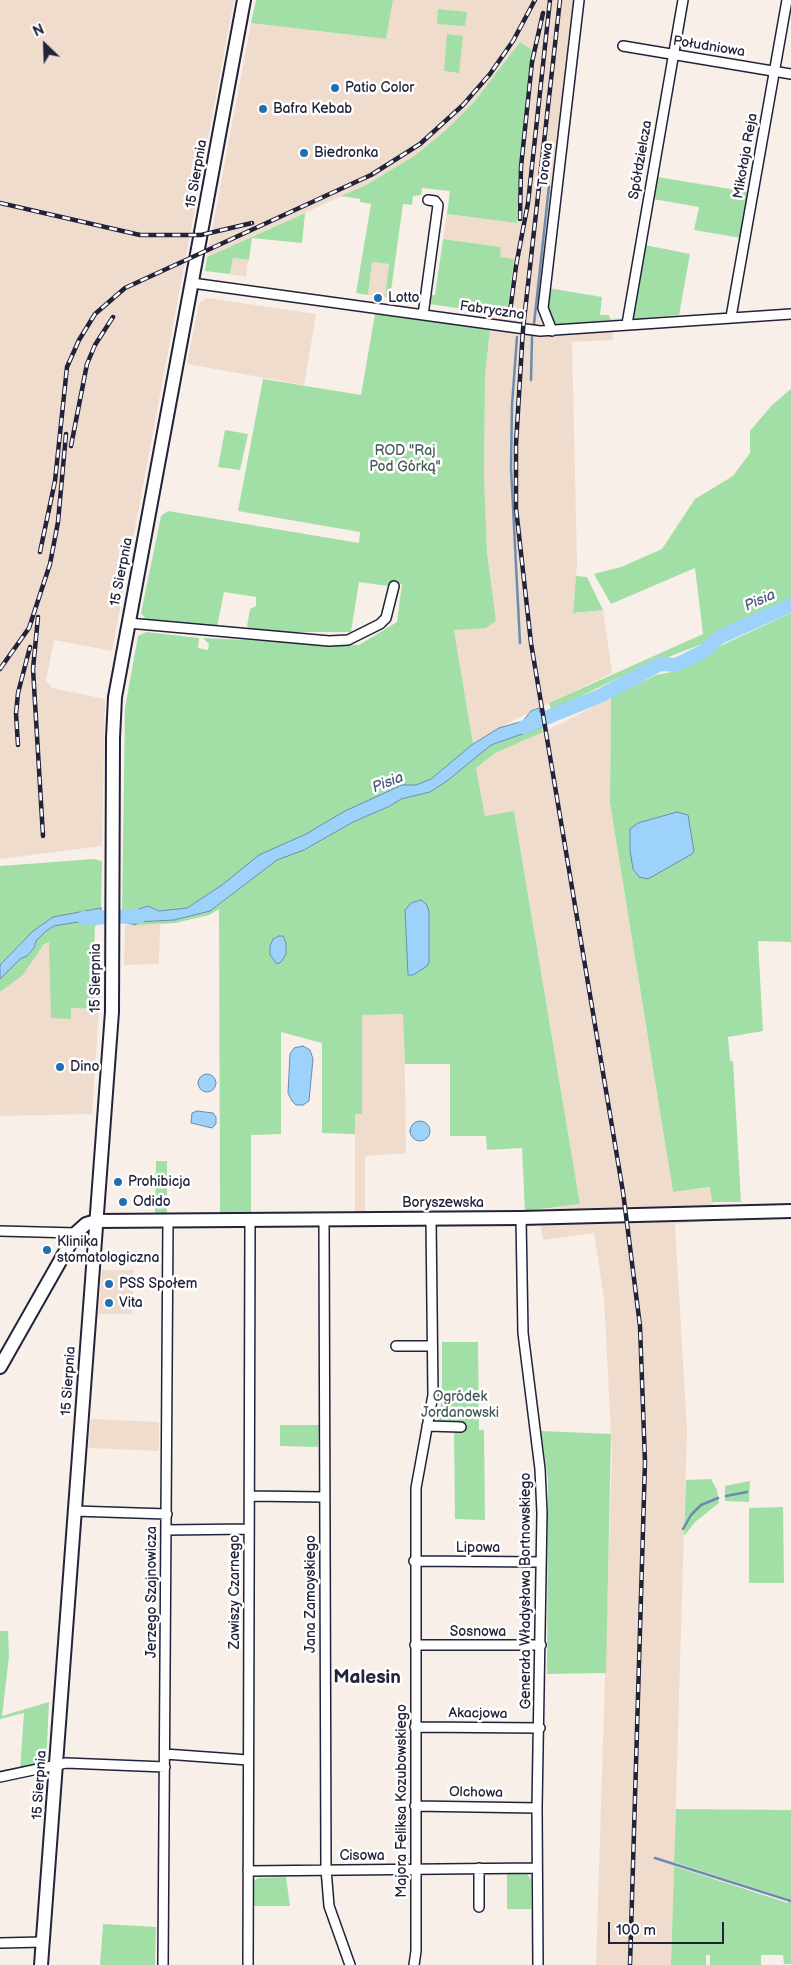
<!DOCTYPE html>
<html>
<head>
<meta charset="utf-8">
<style>
	body { margin:0 }
	#map { position:relative; width:791px; height:1965px; overflow:hidden; background:#f8efe8; font-family:"Balsamiq Sans",sans-serif }
	canvas { display:block }
	.north { position:absolute; left:20px; top:20px; width:50px; height:50px; -webkit-text-stroke:4px #fff; paint-order:stroke; rotate:336deg; font-size:14px; font-weight:700; line-height:20px; text-align:center; color:#22223b }
	.north::after { content:''; display:block; margin:auto; width:18px; height:22px; background:#22223b; clip-path:polygon(50% 0,100% 100%,50% 72%,0 100%) }
	.scale { position:absolute; left:608px; top:1922px; width:116px; height:22px; box-sizing:border-box; border:2px solid #22223b; border-top:0; padding-left:6px; font-size:15px; line-height:18px; white-space:nowrap; color:#22223b; -webkit-text-stroke:4px #fff; paint-order:stroke }
</style>
</head>
<body>
<div id="map">
<canvas width="791" height="1965"></canvas>
<div class="north">N</div>
<div class="scale">100 m</div>
</div>
<script>
const g = document.querySelector('canvas').getContext('2d');
g.lineJoin = 'round';
function fillPath(path, color) { g.fillStyle = color; g.fill(path, 'evenodd'); }
const shape = rows => new Path2D(rows.map(r => 'M' + r).join(''));
function trace(path, color, width, dash) { g.strokeStyle = color; g.lineWidth = width; g.lineCap = dash ? 'butt' : 'round'; g.setLineDash(dash || []); g.stroke(path); }
function write(font, color, halo, rows, align = 'center') {
  g.font = font + ' "Balsamiq Sans",sans-serif'; g.lineWidth = 5; g.setLineDash([]); g.textBaseline = 'middle'; g.strokeStyle = halo; g.fillStyle = color; for (const [text, x, y, turn = 0] of rows) {
    g.save(); g.translate(x, y); g.rotate((+turn || 0) * Math.PI / 180); g.textAlign = isNaN(turn) ? turn : align; if (halo) g.strokeText(text, 0, 0); g.fillText(text, 0, 0); g.restore();
  }
}
const built = shape([
	[0,0,234,0,112,651,54,640,46,681,52,688,105,699,102,846,0,859],
	[393,0,575,0,540,300,545,326,491,321,493,305,508,306,514,259,500,257,501,247,443,239,447,214,517,223,520,168,520,42,474,102,446,130,414,156,366,185,207,257,251,23,386,39],
	[233,258,248,260,246,277,230,274],
	[372,261,389,264,385,297,368,295],
	[207,298,316,314,304,385,187,364,199,303],
	[490,329,541,336,612,330,613,340,572,342,577,564,573,613,603,610,612,673,516,719,473,744,454,629,486,628,496,621,487,552,484,476,485,377],
	[611,697,610,803,673,1192,711,1187,715,1220,675,1224,687,1430,671,1965,596,1965,612,1452,604,1298,594,1233,543,1240,538,1211,580,1203,514,811,485,816,476,768,495,753,564,722],
	[160,923,159,964,124,965,125,925],
	[49,942,71,1008,99,1009,92,1114,0,1116,0,992,23,975,44,944],
	[404,1014,406,1153,365,1156,365,1212,355,1212,355,1113,362,1113,361,1015],
	[102,1270,134,1270,132,1314,98,1314],
	[91,1419,159,1422,159,1451,88,1448]
]);
const green = shape([
	[256,0,393,0,386,39,251,23],
	[438,9,467,12,465,26,437,24],
	[447,34,463,36,459,73,444,71],
	[520,42,533,51,520,168,517,223,447,214,450,191,422,188,421,195,413,196,412,205,403,204,390,298,385,297,389,264,372,262,368,295,356,293,371,204,360,202,360,199,341,196,366,185,414,156,446,130,474,102],
	[657,177,749,192,741,238,694,230,699,207,653,199],
	[305,213,302,243,252,238,249,260,233,258,230,274,205,271,207,257],
	[443,239,501,247,500,257,514,259,508,307,493,305,492,313,429,304,430,295,435,295],
	[645,245,690,254,679,315,633,319],
	[548,288,602,297,600,315,609,315,610,319,624,318,555,327,546,306],
	[375,314,490,329,485,377,484,476,487,552,496,621,486,628,454,630,473,744,431,779,416,785,402,786,345,811,187,908,159,911,148,906,136,910,122,911,125,708,138,636,146,632,199,638,198,648,208,650,209,644,203,638,359,645,397,622,402,584,389,582,388,586,359,582,351,632,253,632,247,626,250,609,256,606,256,597,224,592,217,627,146,619,141,613,161,516,168,511,359,543,360,532,238,511,263,379,361,395],
	[791,389,791,599,717,634,707,642,640,668,551,710,549,703,703,634,695,568,611,604,594,574,621,567,662,549,695,499,733,476,750,453,750,431,772,405],
	[225,430,248,434,240,470,218,467],
	[576,576,587,577,603,610,573,613],
	[791,613,791,942,758,941,763,1031,728,1037,730,1061,733,1061,741,1202,712,1202,710,1187,673,1192,610,803,611,697,656,675,681,670,718,647],
	[542,727,543,732,495,753,476,768,485,816,514,811,580,1204,525,1211,522,1148,487,1150,486,1136,450,1136,450,1064,405,1064,403,1014,362,1015,362,1114,355,1114,355,1134,322,1133,322,1043,281,1032,281,1134,251,1135,251,1214,220,1215,219,909,209,915,175,923,136,925,136,922,174,920,210,911,277,860,304,850,353,822,390,806,401,799,430,792,491,745],
	[94,859,102,861,101,908,53,917,33,931,0,965,0,866],
	[78,922,101,922,101,924,95,926,94,954,100,984,99,1009,71,1008,71,1019,51,1018,49,942,44,944,23,975,0,992,0,979,20,959,27,956,34,948,36,941,46,931,54,926],
	[156,1161,167,1161,167,1215,155,1215],
	[442,1342,478,1342,479,1430,484,1430,485,1520,455,1519,454,1430,465,1430,465,1423,437,1423,442,1398],
	[280,1425,319,1425,318,1447,280,1446],
	[541,1431,611,1434,606,1673,547,1674,548,1479],
	[711,1479,717,1490,719,1503,695,1522,684,1536,686,1480],
	[750,1481,749,1502,725,1501,725,1486],
	[783,1507,784,1583,749,1583,749,1508],
	[0,1631,8,1631,9,1656,2,1716,49,1702,46,1764,20,1770,24,1713,0,1719],
	[676,1809,791,1810,791,1964,784,1964,783,1955,761,1955,761,1965,710,1965,710,1955,706,1955,706,1965,671,1965,674,1866,788,1903,789,1899,674,1862],
	[507,1874,527,1874,531,1879,531,1909,507,1909],
	[286,1877,290,1906,253,1906,253,1882,258,1878],
	[103,1924,156,1927,155,1965,100,1965]
]);
const water = shape([
	[539,708,542,727,491,745,447,781,430,792,401,799,390,806,353,822,304,850,277,860,210,911,174,920,136,922,136,925,122,922,122,911,136,910,148,906,159,911,187,908,222,885,259,855,306,834,345,811,402,785,416,785,431,779,473,744,499,728,523,721,531,711,539,708],
	[677,812,688,815,694,851,692,854,648,879,639,877,633,869,630,850,630,829,638,823,677,812],
	[421,900,427,905,429,912,429,962,427,966,413,975,408,975,405,910,411,903,421,900],
	[101,908,101,922,78,922,54,926,46,931,36,941,34,948,27,956,20,959,0,979,0,965,33,931,53,917,101,908],
	[279,936,283,936,286,943,286,954,281,962,277,964,270,955,270,946,273,939,279,936],
	[303,1046,310,1050,313,1059,309,1101,303,1105,296,1105,292,1101,288,1093,290,1054,294,1048,303,1046],
	'198 1083a9 9 0 1 1 18 0a9 9 0 1 1-18 0Z',
	[197,1111,213,1113,216,1117,216,1124,212,1128,191,1123,192,1113,197,1111],
	'410 1131a10 10 0 1 1 20 0a10 10 0 1 1-20 0Z'
]);
const stream = shape([
	[534,324,549,186],
	[517,337,512,405,511,468,520,643],
	[531,380,532,337],
	[726,1496,747,1492],
	[683,1529,691,1515,701,1505,718,1498],
	[655,1858,791,1901]
]);
const river = shape([
	[524,727,602,695,660,664,676,665,704,651,720,637,791,605],
	[84,918,140,916]
]);
const street = shape([
	[623,46,791,74],
	[192,283,540,331,791,314],
	[423,315,438,205,435,201,428,200],
	[731,317,787,0],
	[627,324,683,0],
	[552,331,543,308,579,0],
	[128,623,329,641,348,640,380,624,386,618,394,586],
	[521,1218,523,1333,540,1469,542,1513,537,1808,538,1965],
	[324,1219,326,1869,329,1906,350,1965],
	[0,1231,76,1233],
	[396,1346,432,1346],
	[427,1426,461,1427],
	[250,1496,324,1497],
	[74,1511,167,1514],
	[166,1530,249,1529],
	[414,1561,541,1562],
	[415,1645,541,1645],
	[415,1727,540,1728],
	[165,1754,248,1760],
	[0,1777,66,1763,165,1767],
	[415,1806,537,1808],
	[248,1871,537,1868],
	[479,1907,479,1868],
	[0,1943,43,1942],
	[163,1965,168,1220],
	[248,1965,250,1220],
	[414,1965,416,1951,416,1488,433,1395,431,1218]
]);
const secondary = shape([
	[0,1367,76,1233,86,1224,96,1221,521,1218,791,1211],
	[41,1965,112,1012,113,738,115,697,244,0]
]);
const rail = shape([
	[560,0,523,329,516,444,516,508,531,643,623,1192,640,1326,645,1462,630,1965],
	[0,203,140,235,201,235,252,223],
	[520,219,521,167,532,62,543,13],
	[510,312,516,266,528,203,550,0],
	[71,446,87,364,95,345,113,317],
	[40,552,55,481,67,367,79,340,95,314,125,288,371,175,420,144,463,105,490,74,513,41,535,0],
	[38,617,33,669,43,836],
	[0,669,29,628,50,564,58,522,66,434],
	[18,745,16,714,18,693,30,647]
]);
const markers = [
	[335,88,5,"#1f6fb2"],
	[263,109,5,"#1f6fb2"],
	[304,153,5,"#1f6fb2"],
	[378,298,5,"#1f6fb2"],
	[60,1067,5,"#1f6fb2"],
	[118,1182,5,"#1f6fb2"],
	[123,1202,5,"#1f6fb2"],
	[47,1250,5,"#1f6fb2"],
	[109,1284,5,"#1f6fb2"],
	[109,1303,5,"#1f6fb2"]
];
const streetNames = [
	["Południowa",709,47,9],
	["Mikołaja Reja",746,156,-80],
	["Spółdzielcza",641,160,-80],
	["Torowa",546,165,-83],
	["15 Sierpnia",197,174,-80],
	["Fabryczna",492,311,8],
	["15 Sierpnia",122,572,-79],
	["15 Sierpnia",96,978,-90],
	["Boryszewska",443,1203],
	["15 Sierpnia",69,1381,-86],
	["Lipowa",478,1548],
	["Generała Władysława Bortnowskiego",526,1591,-90],
	["Jerzego Szajnowicza",152,1592,-90],
	["Zawiszy Czarnego",235,1592,-90],
	["Jana Zamoyskiego",311,1594,-90],
	["Sosnowa",478,1632],
	["Akacjowa",478,1714,1],
	["15 Sierpnia",40,1785,-86],
	["Olchowa",476,1793,1],
	["Majora Feliksa Kozubowskiego",402,1801,-90],
	["Cisowa",362,1856]
];
const poiNames = [
	["Patio Color",345,88],
	["Bafra Kebab",273,109],
	["Biedronka",314,153],
	["Lotto",388,298],
	["Dino",70,1067],
	["Prohibicja",128,1182],
	["Odido",133,1202],
	["Klinika",57,1242],
	["stomatologiczna",57,1258],
	["PSS Społem",119,1284],
	["Vita",119,1303]
];
const parkNames = [
	["ROD \"Raj",405,451],
	["Pod Górką\"",405,467],
	["Ogródek",460,1397],
	["Jordanowski",460,1413]
];
const waterNames = [
	["Pisia",760,601,-24],
	["Pisia",388,783,-22]
];
const districtNames = [
	["Malesin",367,1678]
];
fillPath(built, '#f0dccd');
fillPath(green, '#a2dfa6');
fillPath(water, '#9dd2fb');
trace(water, '#6c8cae', 1);
trace(stream, '#6c8cae', 2.5);
trace(river, '#9dd2fb', 14);
trace(street, '#22223b', 12);
trace(secondary, '#22223b', 16);
trace(street, '#fff', 9);
trace(secondary, '#fff', 12);
trace(rail, '#22223b', 4.5);
trace(rail, '#fff', 2.5, [8]);
for (const [x, y, r, color] of markers) { const dot = new Path2D(); dot.arc(x, y, r, 0, 2 * Math.PI); g.fillStyle = color; g.fill(dot); trace(dot, '#fff', 2); }
write('14px', '#22223b', '#fff', streetNames);
write('14px', '#22223b', '#fff', poiNames, 'left');
write('14px', '#485b5b', '#fff', parkNames);
write('italic 15px', '#475775', '#fff', waterNames);
write('bold 19px', '#22223b', '#fff', districtNames);
</script>
</body>
</html>
